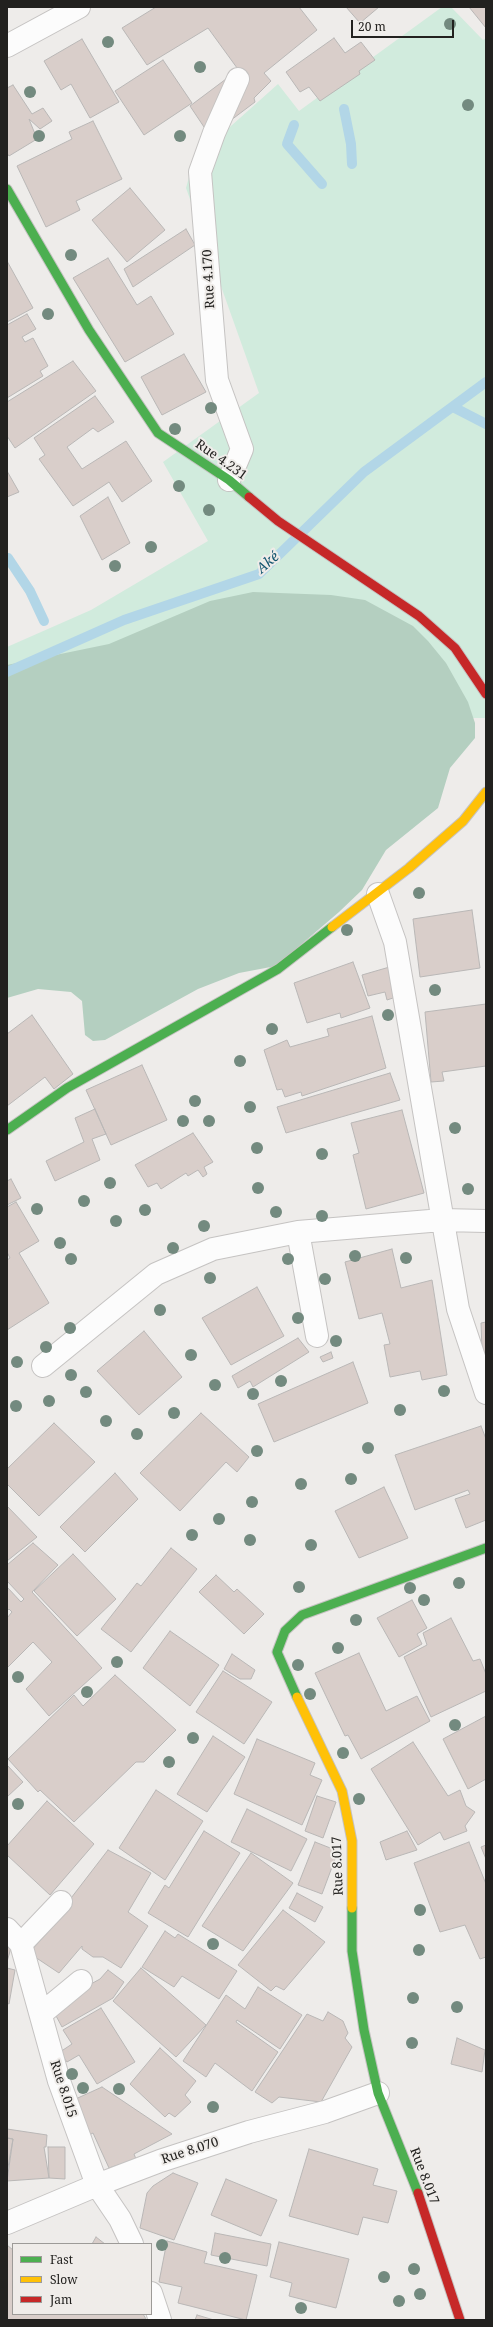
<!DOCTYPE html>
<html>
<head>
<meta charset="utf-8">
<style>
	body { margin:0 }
	#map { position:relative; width:493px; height:2327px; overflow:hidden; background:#eeecea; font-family:"Noto Serif",serif }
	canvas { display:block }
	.frame { position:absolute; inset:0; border:8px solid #22211f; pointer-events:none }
	.legend { position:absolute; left:12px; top:2243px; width:140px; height:72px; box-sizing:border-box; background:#efece9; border:1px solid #9d9b98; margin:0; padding:5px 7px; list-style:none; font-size:12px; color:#22211f }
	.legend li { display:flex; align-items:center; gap:8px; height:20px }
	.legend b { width:20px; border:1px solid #9d9b98 }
	.scale { position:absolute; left:351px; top:20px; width:103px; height:18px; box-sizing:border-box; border:2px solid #22211f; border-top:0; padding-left:5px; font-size:12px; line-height:14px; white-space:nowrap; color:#22211f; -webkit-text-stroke:3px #efece9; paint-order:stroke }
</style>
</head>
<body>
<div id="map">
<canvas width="493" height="2327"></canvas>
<div class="frame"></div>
<ul class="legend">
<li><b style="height:5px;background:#4caf50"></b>Fast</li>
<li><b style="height:5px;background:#ffc107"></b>Slow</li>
<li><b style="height:5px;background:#c62828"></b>Jam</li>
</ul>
<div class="scale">20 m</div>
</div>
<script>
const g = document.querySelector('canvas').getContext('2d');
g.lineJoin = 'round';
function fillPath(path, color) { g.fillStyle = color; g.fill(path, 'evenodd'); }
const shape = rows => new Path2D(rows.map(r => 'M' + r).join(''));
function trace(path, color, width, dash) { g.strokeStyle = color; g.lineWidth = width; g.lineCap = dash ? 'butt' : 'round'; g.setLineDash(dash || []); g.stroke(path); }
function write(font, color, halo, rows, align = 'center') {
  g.font = font + ' "Noto Serif",serif'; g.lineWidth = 4; g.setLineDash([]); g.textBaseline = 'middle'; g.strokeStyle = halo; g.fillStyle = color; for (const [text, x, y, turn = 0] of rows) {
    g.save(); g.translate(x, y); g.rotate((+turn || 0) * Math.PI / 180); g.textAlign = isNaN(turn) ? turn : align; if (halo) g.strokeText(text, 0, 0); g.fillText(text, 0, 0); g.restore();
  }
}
const green = shape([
	[442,7,451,7,483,40,486,38,486,718,421,718,7,968,7,647,91,610,208,541,163,462,259,393,186,188,194,159,278,84,299,111]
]);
const forest = shape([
	[253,592,331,595,365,600,413,626,428,641,446,663,468,702,475,723,475,738,450,768,438,808,386,850,362,890,339,912,276,966,239,973,198,989,105,1040,93,1041,85,1035,82,1001,71,992,38,989,7,998,7,665,109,644,210,601]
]);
const stream = shape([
	[344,109,351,144,352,164],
	[294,125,287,144,322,184],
	[453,407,486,424],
	[8,558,30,591,44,621],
	[7,672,124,620,259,574,364,472,486,382]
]);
const building = shape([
	[156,7,299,7,317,30,264,73,271,81,254,98,255,102,210,136,190,106,234,73,248,83,208,28,147,65,122,28,156,7],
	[346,7,379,7,360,23,346,7],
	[469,7,486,7,486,28,469,7],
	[334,38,345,53,361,42,375,60,359,71,360,74,320,101,309,87,300,92,286,72,334,38],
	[82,39,119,102,90,118,71,84,61,90,44,61,82,39],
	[163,60,192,103,144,135,115,91,163,60],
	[13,85,32,114,43,108,52,121,40,129,29,119,37,139,9,156,7,153,7,88,13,85],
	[93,121,122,179,76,201,80,210,46,227,17,166,72,139,69,132,93,121],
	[130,188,165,230,127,262,92,220,130,188],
	[186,229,195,245,133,287,124,269,186,229],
	[108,258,137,305,151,296,174,334,125,362,73,278,108,258],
	[7,261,33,308,7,322,7,261],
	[27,314,36,329,22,337,25,342,33,338,48,366,40,371,43,376,7,398,7,325,27,314],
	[184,354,206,392,162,415,141,377,184,354],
	[73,361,96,391,15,448,7,436,7,402,73,361],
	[95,396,114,422,98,432,93,428,67,447,82,469,126,441,152,481,122,502,109,482,73,506,39,459,45,455,34,438,95,396],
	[7,471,19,492,7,497,7,471],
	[108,497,130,543,102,560,80,516,108,497],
	[472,910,480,968,420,977,413,919,472,910],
	[353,962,370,1008,341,1018,340,1013,307,1023,294,983,353,962],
	[393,966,399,996,387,1000,385,992,368,996,362,975,393,966],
	[486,1004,486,1066,442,1072,444,1081,431,1082,425,1012,486,1004],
	[32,1015,73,1074,54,1089,45,1077,7,1106,7,1034,32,1015],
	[372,1016,386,1068,302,1096,301,1092,285,1097,282,1089,277,1090,264,1050,287,1040,290,1047,329,1036,327,1029,372,1016],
	[142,1065,167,1120,111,1145,86,1090,142,1065],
	[390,1073,400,1100,286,1133,277,1107,390,1073],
	[95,1109,106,1134,92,1139,100,1160,55,1181,46,1161,84,1142,75,1118,95,1109],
	[402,1110,424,1193,366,1209,353,1155,359,1153,351,1123,402,1110],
	[193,1133,213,1162,204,1167,207,1174,203,1177,198,1170,188,1176,186,1173,161,1189,157,1183,148,1187,135,1165,193,1133],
	[11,1179,21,1198,7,1205,7,1181,11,1179],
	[16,1202,39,1241,19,1253,49,1303,7,1330,7,1260,10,1258,7,1252,7,1207,16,1202],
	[392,1249,401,1288,432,1280,447,1375,422,1380,420,1371,390,1377,384,1345,390,1344,382,1313,359,1319,345,1262,392,1249],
	[257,1287,284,1336,231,1365,202,1318,257,1287],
	[486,1322,486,1377,483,1377,481,1323,486,1322],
	[144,1331,182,1377,139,1415,97,1371,144,1331],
	[298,1338,309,1352,253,1387,250,1381,238,1388,232,1376,298,1338],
	[331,1352,333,1358,323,1362,320,1357,331,1352],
	[353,1362,368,1403,274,1442,258,1404,353,1362],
	[201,1413,249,1457,237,1472,226,1462,180,1511,140,1473,201,1413],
	[54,1423,95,1462,39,1516,7,1484,7,1469,54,1423],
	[481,1426,486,1439,486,1520,466,1528,455,1499,470,1494,468,1490,415,1510,395,1455,481,1426],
	[115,1473,138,1499,85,1552,60,1527,115,1473],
	[384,1487,408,1538,359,1558,335,1511,384,1487],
	[7,1506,37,1537,7,1561,7,1506],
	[33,1543,58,1565,32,1592,102,1668,49,1716,26,1689,52,1662,33,1642,7,1668,7,1618,12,1612,9,1609,7,1611,7,1587,21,1602,24,1599,7,1581,7,1565,33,1543],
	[171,1548,197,1569,131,1652,101,1629,137,1583,141,1586,171,1548],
	[73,1554,116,1599,77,1636,34,1591,73,1554],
	[216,1575,234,1592,237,1589,264,1614,244,1634,199,1592,216,1575],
	[412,1600,427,1628,417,1634,422,1644,399,1657,377,1618,412,1600],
	[451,1618,473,1661,480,1659,486,1674,486,1691,431,1717,404,1657,427,1645,423,1633,451,1618],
	[170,1631,219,1665,190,1706,143,1668,170,1631],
	[359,1653,386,1711,417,1696,430,1721,361,1759,348,1735,345,1736,315,1673,359,1653],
	[232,1654,255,1670,251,1679,240,1679,224,1669,232,1654],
	[223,1671,272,1702,244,1744,196,1712,223,1671],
	[115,1675,176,1730,144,1762,136,1762,74,1822,40,1790,38,1792,8,1759,74,1695,83,1706,115,1675],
	[486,1716,486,1779,468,1789,443,1739,486,1716],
	[213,1736,245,1757,207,1812,177,1794,213,1736],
	[257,1739,315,1763,310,1775,322,1780,302,1825,234,1794,257,1739],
	[413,1742,448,1796,460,1790,466,1806,475,1812,465,1826,467,1831,444,1840,440,1832,418,1845,371,1769,413,1742],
	[7,1765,23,1782,7,1797,7,1765],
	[156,1790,203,1821,165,1880,119,1848,156,1790],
	[317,1796,336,1802,323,1838,305,1831,317,1796],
	[47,1801,94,1844,50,1895,7,1855,7,1846,47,1801],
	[247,1809,307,1839,291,1871,231,1842,247,1809],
	[204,1831,240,1853,188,1937,148,1913,165,1885,169,1888,204,1831],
	[407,1831,417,1850,386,1860,380,1842,407,1831],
	[315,1842,338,1851,322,1894,298,1885,315,1842],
	[469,1842,486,1884,486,1957,480,1959,465,1925,440,1932,414,1863,469,1842],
	[486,1845,486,1859,481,1847,486,1845],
	[108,1850,151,1873,128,1912,148,1926,121,1968,103,1957,93,1957,82,1949,82,1946,59,1973,29,1953,57,1922,68,1902,108,1850],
	[251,1853,293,1883,243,1951,202,1926,251,1853],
	[297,1893,323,1907,315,1922,289,1908,297,1893],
	[283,1910,325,1942,284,1990,276,1986,271,1991,238,1965,283,1910],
	[165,1931,175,1938,178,1934,237,1971,219,1999,182,1976,174,1987,142,1967,165,1931],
	[7,1943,12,1944,7,1962,7,1943],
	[7,1968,15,1970,9,2004,7,2003,7,1968],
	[141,1968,206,2025,176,2057,113,2001,141,1968],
	[108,1970,124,1982,113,1998,62,2027,55,2014,70,2005,71,1995,100,1979,108,1970],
	[258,1987,302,2015,280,2049,237,2020,236,2022,278,2052,252,2091,215,2063,206,2077,183,2061,226,1995,245,2009,258,1987],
	[101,2008,135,2062,97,2084,79,2055,67,2062,60,2052,72,2044,63,2030,101,2008],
	[328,2012,343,2021,348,2033,345,2038,352,2047,321,2102,279,2097,272,2103,255,2092,307,2014,323,2021,328,2012],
	[457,2038,485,2050,482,2072,451,2064,457,2038],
	[160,2048,196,2081,185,2095,191,2102,175,2117,169,2113,165,2117,130,2084,160,2048],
	[102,2087,172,2134,134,2154,136,2159,109,2168,93,2133,82,2139,69,2102,102,2087],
	[7,2129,47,2135,46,2147,44,2147,49,2178,7,2181,13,2139,7,2138,7,2129],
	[7,2138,13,2139,7,2173,7,2138],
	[48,2147,65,2147,65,2179,49,2178,48,2147],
	[309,2149,378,2169,373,2185,397,2191,388,2223,363,2217,358,2235,289,2216,309,2149],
	[173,2173,198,2183,174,2240,140,2228,147,2193,153,2186,173,2173],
	[226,2179,277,2200,261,2236,211,2215,226,2179],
	[215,2233,271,2244,267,2266,211,2255,215,2233],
	[96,2237,105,2244,92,2244,96,2237],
	[167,2241,207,2252,204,2263,257,2275,246,2320,178,2303,182,2287,159,2282,167,2241],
	[279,2242,349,2259,336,2308,289,2296,292,2283,270,2277,279,2242],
	[7,2245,13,2250,13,2314,143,2314,146,2319,7,2320,7,2245],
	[197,2315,214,2320,195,2320,197,2315]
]);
const street = shape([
	[7,46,79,7],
	[229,480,242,449,217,380,200,172,214,133,238,79],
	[378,894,395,942,458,1309,486,1393],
	[298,1232,317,1336],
	[43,1366,156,1274,213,1249,298,1232,442,1220,486,1221],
	[7,1929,21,1944,59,2081,97,2185,120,2219,132,2244],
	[21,1944,61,1902],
	[41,2014,81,1981],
	[7,2223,97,2185,160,2161,249,2132,325,2112,378,2093],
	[151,2293,160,2320]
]);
const fast = shape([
	[7,189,89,330,158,433,229,480,249,497],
	[7,1130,67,1088,278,969,332,927],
	[297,1697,277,1652,285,1631,302,1615,486,1548],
	[352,1908,352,1951,364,2030,378,2093,418,2193]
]);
const slow = shape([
	[332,927,409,868,463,821,486,792],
	[297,1697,342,1791,352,1841,352,1908]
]);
const jam = shape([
	[249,497,278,521,419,616,455,648,486,694],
	[418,2193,460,2320]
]);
const trees = [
	[450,24],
	[108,42],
	[200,67],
	[30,92],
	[468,105],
	[39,136],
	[180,136],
	[71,255],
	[48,314],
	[211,408],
	[175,429],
	[179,486],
	[209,510],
	[151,547],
	[115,566],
	[419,893],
	[347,930],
	[435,990],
	[388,1015],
	[272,1029],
	[240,1061],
	[195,1101],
	[250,1107],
	[183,1121],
	[209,1121],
	[455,1128],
	[257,1148],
	[322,1154],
	[110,1183],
	[258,1188],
	[468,1189],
	[84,1201],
	[37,1209],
	[145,1210],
	[276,1212],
	[322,1216],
	[116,1221],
	[204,1226],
	[60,1243],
	[173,1248],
	[355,1256],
	[406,1258],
	[71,1259],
	[288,1259],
	[210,1278],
	[325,1279],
	[160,1310],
	[298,1318],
	[70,1328],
	[336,1341],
	[46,1347],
	[191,1355],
	[17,1362],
	[71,1375],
	[281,1381],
	[215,1385],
	[444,1391],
	[86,1392],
	[253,1394],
	[49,1401],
	[16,1406],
	[400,1410],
	[174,1413],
	[106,1421],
	[137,1434],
	[368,1448],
	[257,1451],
	[351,1479],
	[301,1484],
	[252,1502],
	[219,1519],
	[192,1535],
	[250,1540],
	[311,1545],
	[459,1583],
	[299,1587],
	[410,1588],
	[424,1600],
	[356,1620],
	[338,1648],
	[117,1662],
	[298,1665],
	[18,1677],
	[87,1692],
	[310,1694],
	[455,1725],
	[193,1738],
	[343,1753],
	[169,1762],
	[359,1799],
	[18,1804],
	[420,1910],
	[213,1944],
	[419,1950],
	[413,1998],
	[457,2007],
	[412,2043],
	[72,2074],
	[83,2088],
	[119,2089],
	[213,2107],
	[162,2245],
	[225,2258],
	[414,2269],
	[384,2277],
	[420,2294],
	[399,2301],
	[301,2308]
];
const streetNames = [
	["Rue 4.170",209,279,-93],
	["Rue 4.231",221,460,35],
	["Rue 8.017",338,1866,-92],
	["Rue 8.015",63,2089,72],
	["Rue 8.070",190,2151,-18],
	["Rue 8.017",424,2176,69]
];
const waterNames = [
	["Aké",268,563,-41]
];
fillPath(green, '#d1ebdd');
fillPath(forest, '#b4cfc0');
trace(stream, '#b2d6e7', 10);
fillPath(building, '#d9ceca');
trace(building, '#b9b7b6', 1);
trace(street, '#c5c3c2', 24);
trace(fast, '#c5c3c2', 11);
trace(slow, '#c5c3c2', 11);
trace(jam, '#c5c3c2', 11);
trace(street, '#fcfcfc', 22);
trace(fast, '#4caf50', 9);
trace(slow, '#ffc107', 9);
trace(jam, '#c62828', 9);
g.fillStyle = '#738a7f';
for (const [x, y] of trees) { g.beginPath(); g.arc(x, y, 6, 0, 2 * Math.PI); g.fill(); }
write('13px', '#22211f', '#efece9', streetNames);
write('italic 14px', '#13556f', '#efece9', waterNames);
</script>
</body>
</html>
